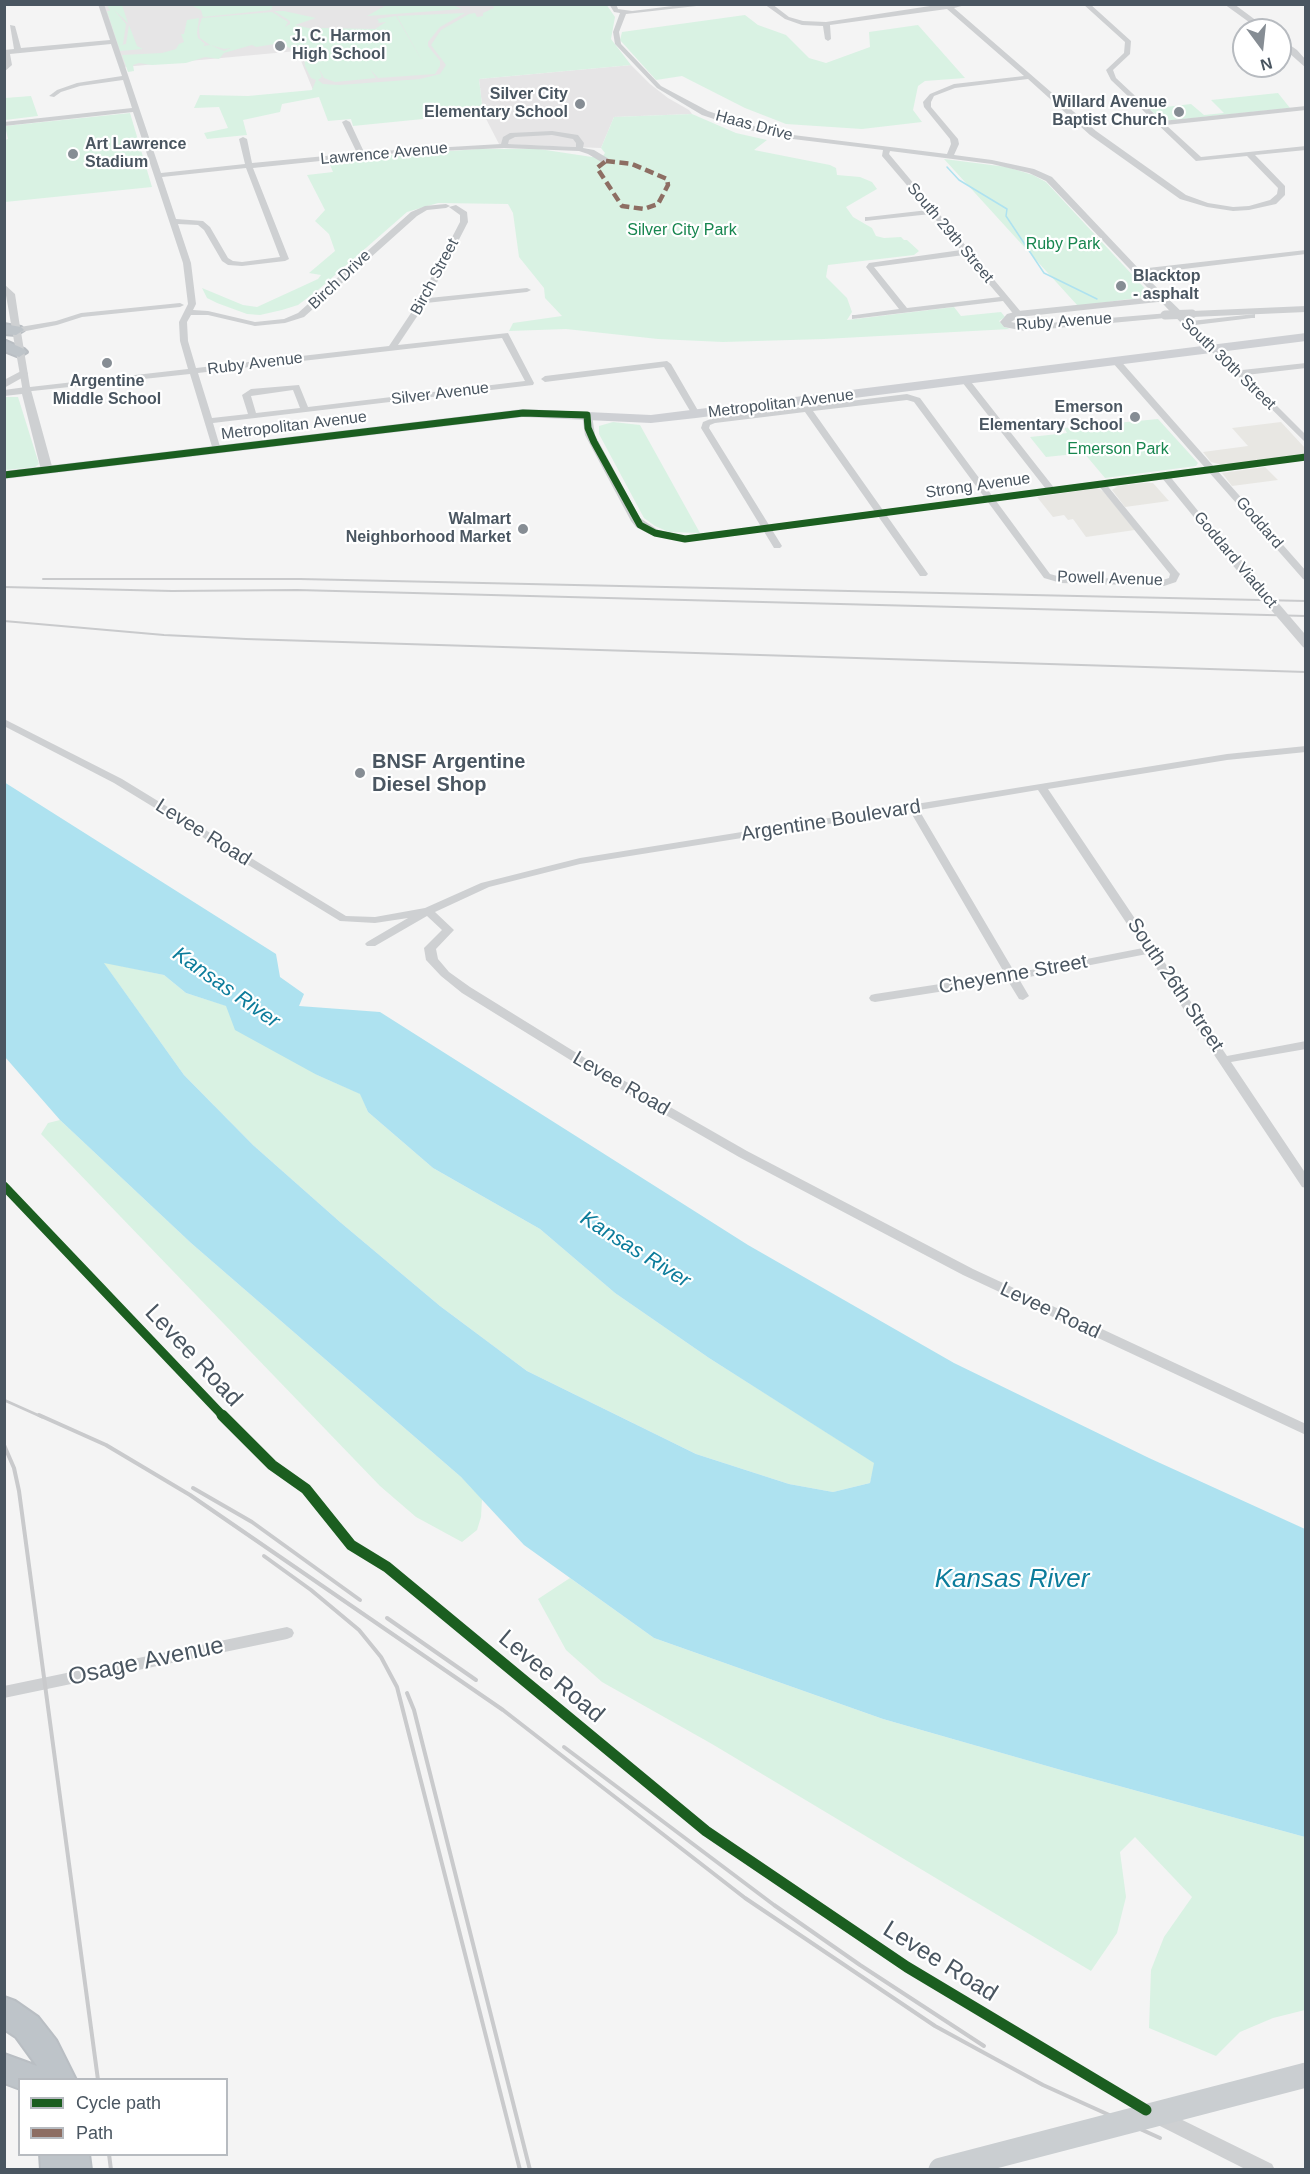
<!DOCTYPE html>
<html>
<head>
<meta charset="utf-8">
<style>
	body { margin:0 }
	#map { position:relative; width:1310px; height:2174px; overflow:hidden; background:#f4f4f4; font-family:Arial,sans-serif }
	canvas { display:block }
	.frame { position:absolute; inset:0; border:6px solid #4a5661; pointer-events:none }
	.legend { position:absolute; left:18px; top:2078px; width:210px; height:78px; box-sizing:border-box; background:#fff; border:2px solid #b7bbc0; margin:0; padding:8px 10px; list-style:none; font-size:18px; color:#4a5661 }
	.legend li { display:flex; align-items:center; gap:12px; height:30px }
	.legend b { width:30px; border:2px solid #b7bbc0 }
	.north { position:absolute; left:1232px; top:18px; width:60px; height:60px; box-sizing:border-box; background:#fff; border:2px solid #b7bbc0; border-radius:50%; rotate:165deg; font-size:16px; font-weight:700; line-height:24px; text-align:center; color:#4a5661 }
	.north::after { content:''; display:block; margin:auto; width:21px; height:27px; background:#868d94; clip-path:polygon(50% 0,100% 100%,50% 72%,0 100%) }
</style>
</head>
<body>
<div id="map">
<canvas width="1310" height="2174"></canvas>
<div class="frame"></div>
<ul class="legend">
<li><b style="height:8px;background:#1b5e20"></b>Cycle path</li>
<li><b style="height:8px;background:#8d6e63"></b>Path</li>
</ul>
<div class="north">N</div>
</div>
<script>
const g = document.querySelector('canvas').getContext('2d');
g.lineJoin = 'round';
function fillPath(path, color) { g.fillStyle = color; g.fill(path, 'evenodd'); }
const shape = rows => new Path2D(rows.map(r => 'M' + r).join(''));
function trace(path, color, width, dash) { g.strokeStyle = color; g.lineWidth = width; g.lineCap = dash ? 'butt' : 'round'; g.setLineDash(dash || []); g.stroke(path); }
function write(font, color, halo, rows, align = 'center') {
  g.font = font + ' Arial,sans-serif'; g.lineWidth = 4.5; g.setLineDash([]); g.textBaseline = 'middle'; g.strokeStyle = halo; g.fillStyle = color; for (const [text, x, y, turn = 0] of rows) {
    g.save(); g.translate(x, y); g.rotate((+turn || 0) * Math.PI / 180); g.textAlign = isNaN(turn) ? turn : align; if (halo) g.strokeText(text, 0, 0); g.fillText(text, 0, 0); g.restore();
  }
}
const commercial = shape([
	[1281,422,1305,448,1305,454,1222,465,1211,462,1203,452,1248,446,1232,428],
	[1265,467,1278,480,1232,486,1222,473],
	[1143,483,1153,483,1169,501,1125,507,1112,490,1118,486],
	[1098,488,1104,492,1135,530,1086,537,1073,519,1068,520,1064,515,1053,517,1037,497]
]);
const education = shape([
	[501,4,508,15,457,79,313,90,297,51,124,67,104,5],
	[631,65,650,84,668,98,689,110,692,114,614,117,601,148,499,144,483,113,479,79]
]);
const green = shape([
	[388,4,453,5,462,9,367,16],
	[606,4,615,17,611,39,631,65,479,79,483,113,353,126,351,119,328,121,319,97,282,104,280,112,243,120,247,135,207,139,204,133,228,128,219,107,194,108,200,95,248,96,312,90,316,80,311,78,305,66,304,56,281,43,256,47,252,45,224,53,219,59,205,57,186,63,152,65,139,63,133,65,134,71,128,72,122,55,162,53,176,49,179,44,184,42,181,34,184,34,187,20,199,18,197,33,198,38,205,44,203,46,210,45,224,51,231,48,224,49,210,45,200,38,199,27,202,18,272,12,288,22,285,27,290,24,290,21,274,11,284,11,316,18,295,25,317,30,322,28,375,29,386,22,377,23,379,22,377,19,396,16,424,64,397,16,465,13,440,27,428,42,428,46,440,61,440,66,435,74,378,78,370,69,376,78,335,82,324,78,319,69,322,77,318,80,323,84,339,85,420,79,440,74,446,65,431,45,441,30,469,14,475,13,477,17,483,16,483,13,494,8,493,5],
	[107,5,122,5,128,23,114,10,126,24,123,44,120,45,126,44,129,25,137,46,143,49,120,51,107,11,110,11],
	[191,5,273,5,271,10,203,17,201,10],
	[745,15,758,25,786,35,809,58,826,63,870,47,869,32,918,25,965,78,925,81,918,86,913,110,922,122,862,129,786,124,745,108,682,76,656,80,620,40,622,32],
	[1278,93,1290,108,1164,121,1149,109,1191,104,1204,115,1224,113,1211,100],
	[31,96,38,116,5,120,5,98],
	[130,113,152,187,5,202,5,140,8,139,5,126],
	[692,114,736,133,767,140,754,150,830,165,836,168,837,175,860,177,872,182,877,189,846,207,853,217,872,228,876,236,884,238,901,237,904,240,907,240,919,251,914,255,828,265,826,277,847,298,852,312,847,320,954,307,961,316,1001,312,1005,317,999,321,1004,327,1010,329,824,339,723,342,658,339,566,329,509,331,513,323,562,316,545,298,544,288,519,257,513,213,508,204,438,203,407,212,318,290,298,305,282,310,260,315,247,314,217,303,207,298,202,288,243,305,257,307,318,279,321,275,309,273,335,251,329,234,315,221,325,210,307,175,333,172,328,160,478,149,539,149,592,157,603,156,605,153,601,148,614,117],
	[944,159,1007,167,1033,175,1046,182,1152,296,1078,306],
	[5,397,18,397,39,464,35,467,5,470],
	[1158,419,1198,463,1196,466,1105,478,1084,453,1046,457,1030,437,1067,433,1064,428],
	[613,422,640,425,700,533,669,532,655,526,644,518,599,434,599,426],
	[103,962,164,975,186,993,227,1006,317,1075,361,1094,368,1112,433,1168,540,1229,615,1293,709,1358,875,1463,870,1483,833,1492,789,1484,696,1454,527,1371,440,1306,340,1222,253,1145,184,1075],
	[60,1120,191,1243,461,1477,482,1499,481,1517,477,1530,462,1542,416,1517,380,1486,41,1134,48,1123],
	[570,1578,654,1638,883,1719,1068,1772,1305,1837,1305,2010,1273,2018,1240,2032,1216,2056,1149,2028,1151,1970,1164,1937,1192,1897,1135,1837,1120,1852,1126,1897,1117,1933,1091,1971,712,1744,602,1682,566,1650,538,1599]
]);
const water = shape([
	[4,782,276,954,280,977,304,994,299,1006,380,1012,748,1245,954,1363,1149,1458,1305,1529,1305,1837,1068,1772,883,1719,654,1638,524,1545,461,1477,191,1243,60,1120,5,1057],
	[104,963,164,975,186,993,226,1006,235,1030,317,1075,360,1094,368,1112,433,1168,540,1229,615,1293,709,1358,874,1463,870,1483,833,1492,789,1484,696,1454,527,1371,440,1306,340,1222,253,1145,184,1075]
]);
const stream = shape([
	[947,167,959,180,1007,209,1006,216,1044,273,1097,299]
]);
const minor = shape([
	[98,4,104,4,161,173,245,164,239,139,243,137,247,139,252,163,357,153,342,122,346,120,350,122,364,152,501,144,503,137,510,133,552,131,578,135,584,143,583,148,594,150,609,159,609,163,603,163,588,154,579,151,504,148,397,153,253,168,289,259,285,261,242,266,228,265,222,261,204,230,198,225,178,224,191,263,196,304,193,310,208,311,255,322,284,319,298,313,411,212,425,206,446,204,450,206,446,208,427,210,417,216,304,317,285,323,255,326,208,315,191,315,187,322,188,341,196,368,389,346,419,301,460,222,460,215,449,207,456,205,467,212,468,222,429,298,527,288,531,290,527,292,426,303,398,345,508,333,534,383,533,385,213,423,221,450,217,453,213,450,190,374,23,392,4,284,15,294,20,327,56,321,81,313,180,303,184,305,180,307,82,317,57,325,21,332,30,387,188,369,180,341,179,322,188,304,183,263,133,112,4,126,4,122,132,108,123,80,80,86,61,92,54,97,49,96,57,90,77,83,122,76,111,44,10,54,12,65,4,72,4,50,14,49,10,25,15,26,21,48,110,40,98,4],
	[552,135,573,139,576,143,576,147,508,144,509,140,515,137,552,135],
	[246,168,280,257,242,262,233,261,228,258,210,227,203,221,176,219,162,177,246,168],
	[502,338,525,381,308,407,299,385,251,389,242,395,248,414,212,418,198,373,502,338],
	[293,390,300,408,256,413,251,396,293,390],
	[609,4,616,4,618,9,632,11,689,4,714,4,626,14,619,32,621,44,661,86,708,111,749,125,793,135,947,154,951,144,950,139,924,107,923,102,930,94,954,84,1024,76,947,9,830,25,831,39,828,41,825,39,823,26,802,25,785,19,764,4,772,4,789,17,803,21,826,22,943,4,969,4,954,8,1096,131,1186,195,1208,203,1233,207,1249,206,1270,200,1277,194,1278,188,1247,156,1196,161,1111,80,1106,70,1124,53,1125,42,1083,4,1090,4,1131,41,1130,54,1113,70,1116,78,1162,121,1306,106,1306,110,1166,125,1201,157,1306,146,1306,150,1255,155,1285,186,1285,195,1276,204,1249,210,1233,211,1207,207,1180,199,1090,135,1028,79,955,88,934,96,931,102,931,107,958,139,959,144,954,155,992,160,1034,169,1052,177,1139,269,1306,250,1306,254,1143,274,1191,321,1255,314,1255,318,1252,318,1195,325,1242,370,1306,363,1306,368,1246,375,1306,435,1306,443,1237,375,1184,326,1046,181,1029,173,992,164,890,151,889,154,1021,312,1021,316,1015,316,1003,301,852,319,852,315,855,315,899,309,866,267,869,263,961,250,931,214,865,221,865,217,868,217,928,210,882,156,883,150,793,139,744,129,702,115,657,88,615,44,613,32,620,13,614,12,609,4],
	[964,255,1000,297,907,308,874,267,964,255],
	[1112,358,1118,358,1306,571,1306,580,1303,579,1112,362,1112,358],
	[667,361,671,364,700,414,699,416,693,416,664,367,545,382,541,379,545,376,667,361],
	[962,378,968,378,1055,489,1055,493,1049,493,962,382,962,378],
	[907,394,920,398,1050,574,1061,577,1163,580,1169,578,1170,574,1098,485,1102,482,1105,483,1178,572,1180,574,1176,582,1164,586,1061,583,1044,578,914,402,907,400,813,411,928,574,926,576,920,576,805,412,715,423,710,425,709,428,782,546,780,548,774,548,701,428,703,422,713,418,907,394],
	[1165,473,1168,474,1212,528,1212,532,1206,532,1162,478,1161,476,1165,473],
	[4,719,122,779,346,916,375,917,425,908,481,883,580,858,1227,754,1306,746,1306,752,1227,760,1048,789,1154,947,1158,950,1157,951,1227,1056,1306,1041,1306,1049,1231,1062,1306,1174,1306,1188,1302,1187,1147,954,1019,979,1029,996,1023,1000,1019,999,1008,981,875,1002,871,1001,869,998,871,995,875,994,1005,974,910,811,580,864,489,887,435,912,454,930,436,949,438,959,449,972,470,987,588,1060,747,1151,973,1269,1306,1424,1306,1435,963,1275,739,1157,580,1066,462,993,441,976,426,960,424,948,442,930,427,916,375,946,367,946,365,944,367,942,408,918,375,923,340,921,114,783,4,726,4,719],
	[1038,790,1143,948,1015,973,919,810,1038,790],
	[287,1627,292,1629,294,1633,292,1637,287,1639,4,1698,4,1686,287,1627],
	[1158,2108,1272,2164,1275,2170,1247,2170,1152,2122,1149,2116,1152,2110,1158,2108]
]);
const tertiary = shape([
	[1224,4,1234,4,1269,30,1260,30,1224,4],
	[1280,38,1297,50,1306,60,1306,68,1280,45,1280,38],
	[1163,296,1168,299,1167,301,1019,317,1011,322,1025,325,1169,313,1170,315,1165,318,1025,331,1004,327,1000,322,1007,314,1018,311,1163,296],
	[1306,306,1306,312,1192,317,1187,314,1192,311,1306,306],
	[23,370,28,373,27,375,4,388,4,380,23,370],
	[26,387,31,390,53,470,51,472,43,472,41,470,22,394,4,396,4,390,26,387],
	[587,412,592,415,595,435,640,518,658,530,685,536,1306,454,1306,460,685,542,651,535,636,527,631,521,585,435,582,415,587,412]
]);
const secondary = shape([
	[1306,333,1306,341,696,418,651,423,523,417,4,479,4,471,523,409,651,415,1306,333]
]);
const motorway = shape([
	[4,324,21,327,24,330,16,335,4,334,4,324],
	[4,340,24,349,27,352,19,357,4,351,4,340],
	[4,1997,15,2001,38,2017,56,2040,76,2080,20,2080,20,2089,4,2083,4,2054,37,2066,16,2037,4,2029,4,1997],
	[40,2154,89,2154,91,2170,41,2170,40,2154]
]);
const railFar2 = shape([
	[43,579,300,579,1306,601],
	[4,587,172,591,297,590,1306,616],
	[4,621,164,635,246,639,1306,672]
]);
const railFar1 = shape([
	[4,1400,42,1417]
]);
const rail = shape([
	[39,1415,106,1445,190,1495,503,1710,745,1898,935,2026,1043,2085,1160,2138],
	[4,1445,14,1468,19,1491,98,2080],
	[193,1488,252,1522,360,1600],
	[264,1556,311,1590,359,1630,381,1657,397,1687,520,2170],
	[387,1618,476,1680],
	[407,1693,414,1710,530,2170],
	[564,1747,774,1905,860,1965,984,2046],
	[109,2154,111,2170]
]);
const minorBridge = shape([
	[1209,530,1306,643]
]);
const tertiaryBridge = shape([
	[1165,315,1192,314]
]);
const primaryBridge = shape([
	[941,2170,1306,2075]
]);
const quiet = shape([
	[606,161,632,164,667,179,668,185,658,204,644,209,622,206,597,168,606,161]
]);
const cyclewayFar2 = shape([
	[4,475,523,413,587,415,588,428,594,442,640,525,655,533,685,539,1306,457]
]);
const cyclewayFar1 = shape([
	[4,1186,224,1417]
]);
const cycleway = shape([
	[222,1415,272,1465,306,1489,351,1545,387,1567,706,1831,907,1967,1146,2110]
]);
const markers = [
	[280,46,6,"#868d94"],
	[580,104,6,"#868d94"],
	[1179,112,6,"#868d94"],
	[73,154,6,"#868d94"],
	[1121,286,6,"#868d94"],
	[107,363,6,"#868d94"],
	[1135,417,6,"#868d94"],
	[523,529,6,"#868d94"],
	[360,773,6,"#868d94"]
];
const farPoinames = [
	["J. C. Harmon",292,37,"left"],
	["High School",292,55,"left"],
	["Silver City",568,95],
	["Elementary School",568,113],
	["Willard Avenue",1167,103],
	["Baptist Church",1167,121],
	["Art Lawrence",85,145,"left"],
	["Stadium",85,163,"left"],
	["Blacktop",1133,277,"left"],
	["- asphalt",1133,295,"left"],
	["Argentine",107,382,"center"],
	["Middle School",107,400,"center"],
	["Emerson",1123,408],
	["Elementary School",1123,426],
	["Walmart",511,520],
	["Neighborhood Market",511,538]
];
const farStreetnames = [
	["Haas Drive",754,126,15],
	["Lawrence Avenue",384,154,-5],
	["South 29th Street",950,233,50],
	["Birch Street",435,277,-62],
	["Birch Drive",340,280,-43],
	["Ruby Avenue",1064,322,-4],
	["Ruby Avenue",255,364,-7],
	["South 30th Street",1228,364,44],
	["Silver Avenue",440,394,-7],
	["Metropolitan Avenue",781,404,-7],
	["Metropolitan Avenue",294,426,-7],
	["Strong Avenue",978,486,-8],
	["Goddard",1259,523,49],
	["Goddard Viaduct",1235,560,50],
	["Powell Avenue",1110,579,2]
];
const farParknames = [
	["Silver City Park",682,231],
	["Ruby Park",1063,245],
	["Emerson Park",1118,450]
];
const poiNames = [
	["BNSF Argentine",372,762],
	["Diesel Shop",372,785]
];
const streetNames = [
	["Argentine Boulevard",831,821,-9],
	["Levee Road",203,833,32],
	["Cheyenne Street",1013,975,-10],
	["South 26th Street",1175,985,56],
	["Levee Road",621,1084,30],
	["Levee Road",1050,1311,25]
];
const waterNames = [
	["Kansas River",226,988,35],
	["Kansas River",635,1250,32]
];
const nearStreetnames = [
	["Levee Road",193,1356,47],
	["Osage Avenue",146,1662,-12],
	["Levee Road",551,1677,40],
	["Levee Road",940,1962,32]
];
const nearWaternames = [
	["Kansas River",1012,1580]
];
fillPath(commercial, '#e8e7e3');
fillPath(education, '#e6e5e6');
fillPath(green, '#d9f2e3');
fillPath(water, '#aee2f0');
trace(stream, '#aee2f0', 1.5);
trace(motorway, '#b9bec3', 4);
fillPath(minor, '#ced0d2');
fillPath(tertiary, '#ced0d2');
fillPath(secondary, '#ced0d4');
fillPath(motorway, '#bec4c9');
trace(railFar2, '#c9cacc', 2);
trace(railFar1, '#c9cacc', 3);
trace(rail, '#c9cacc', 4);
trace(minorBridge, '#ced0d2', 10);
trace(tertiaryBridge, '#ced0d2', 9);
trace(primaryBridge, '#caced1', 25);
trace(quiet, '#8d6e63', 4.5, [9, 4.5]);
trace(cyclewayFar2, '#1b5e20', 7);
trace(cyclewayFar1, '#1b5e20', 9);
trace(cycleway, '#1b5e20', 11);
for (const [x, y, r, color] of markers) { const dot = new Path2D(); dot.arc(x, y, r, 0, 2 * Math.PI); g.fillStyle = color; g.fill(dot); trace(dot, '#fff', 2); }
write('bold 16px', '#4a5661', '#fff', farPoinames, 'right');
write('16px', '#4a5661', '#fff', farStreetnames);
write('16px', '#17864f', '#fff', farParknames);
write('bold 20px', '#4a5661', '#fff', poiNames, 'left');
write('20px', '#4a5661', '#fff', streetNames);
write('italic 21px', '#0c7c9b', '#fff', waterNames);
write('24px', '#4a5661', '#fff', nearStreetnames);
write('italic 26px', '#0c7c9b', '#fff', nearWaternames);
</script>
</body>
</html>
